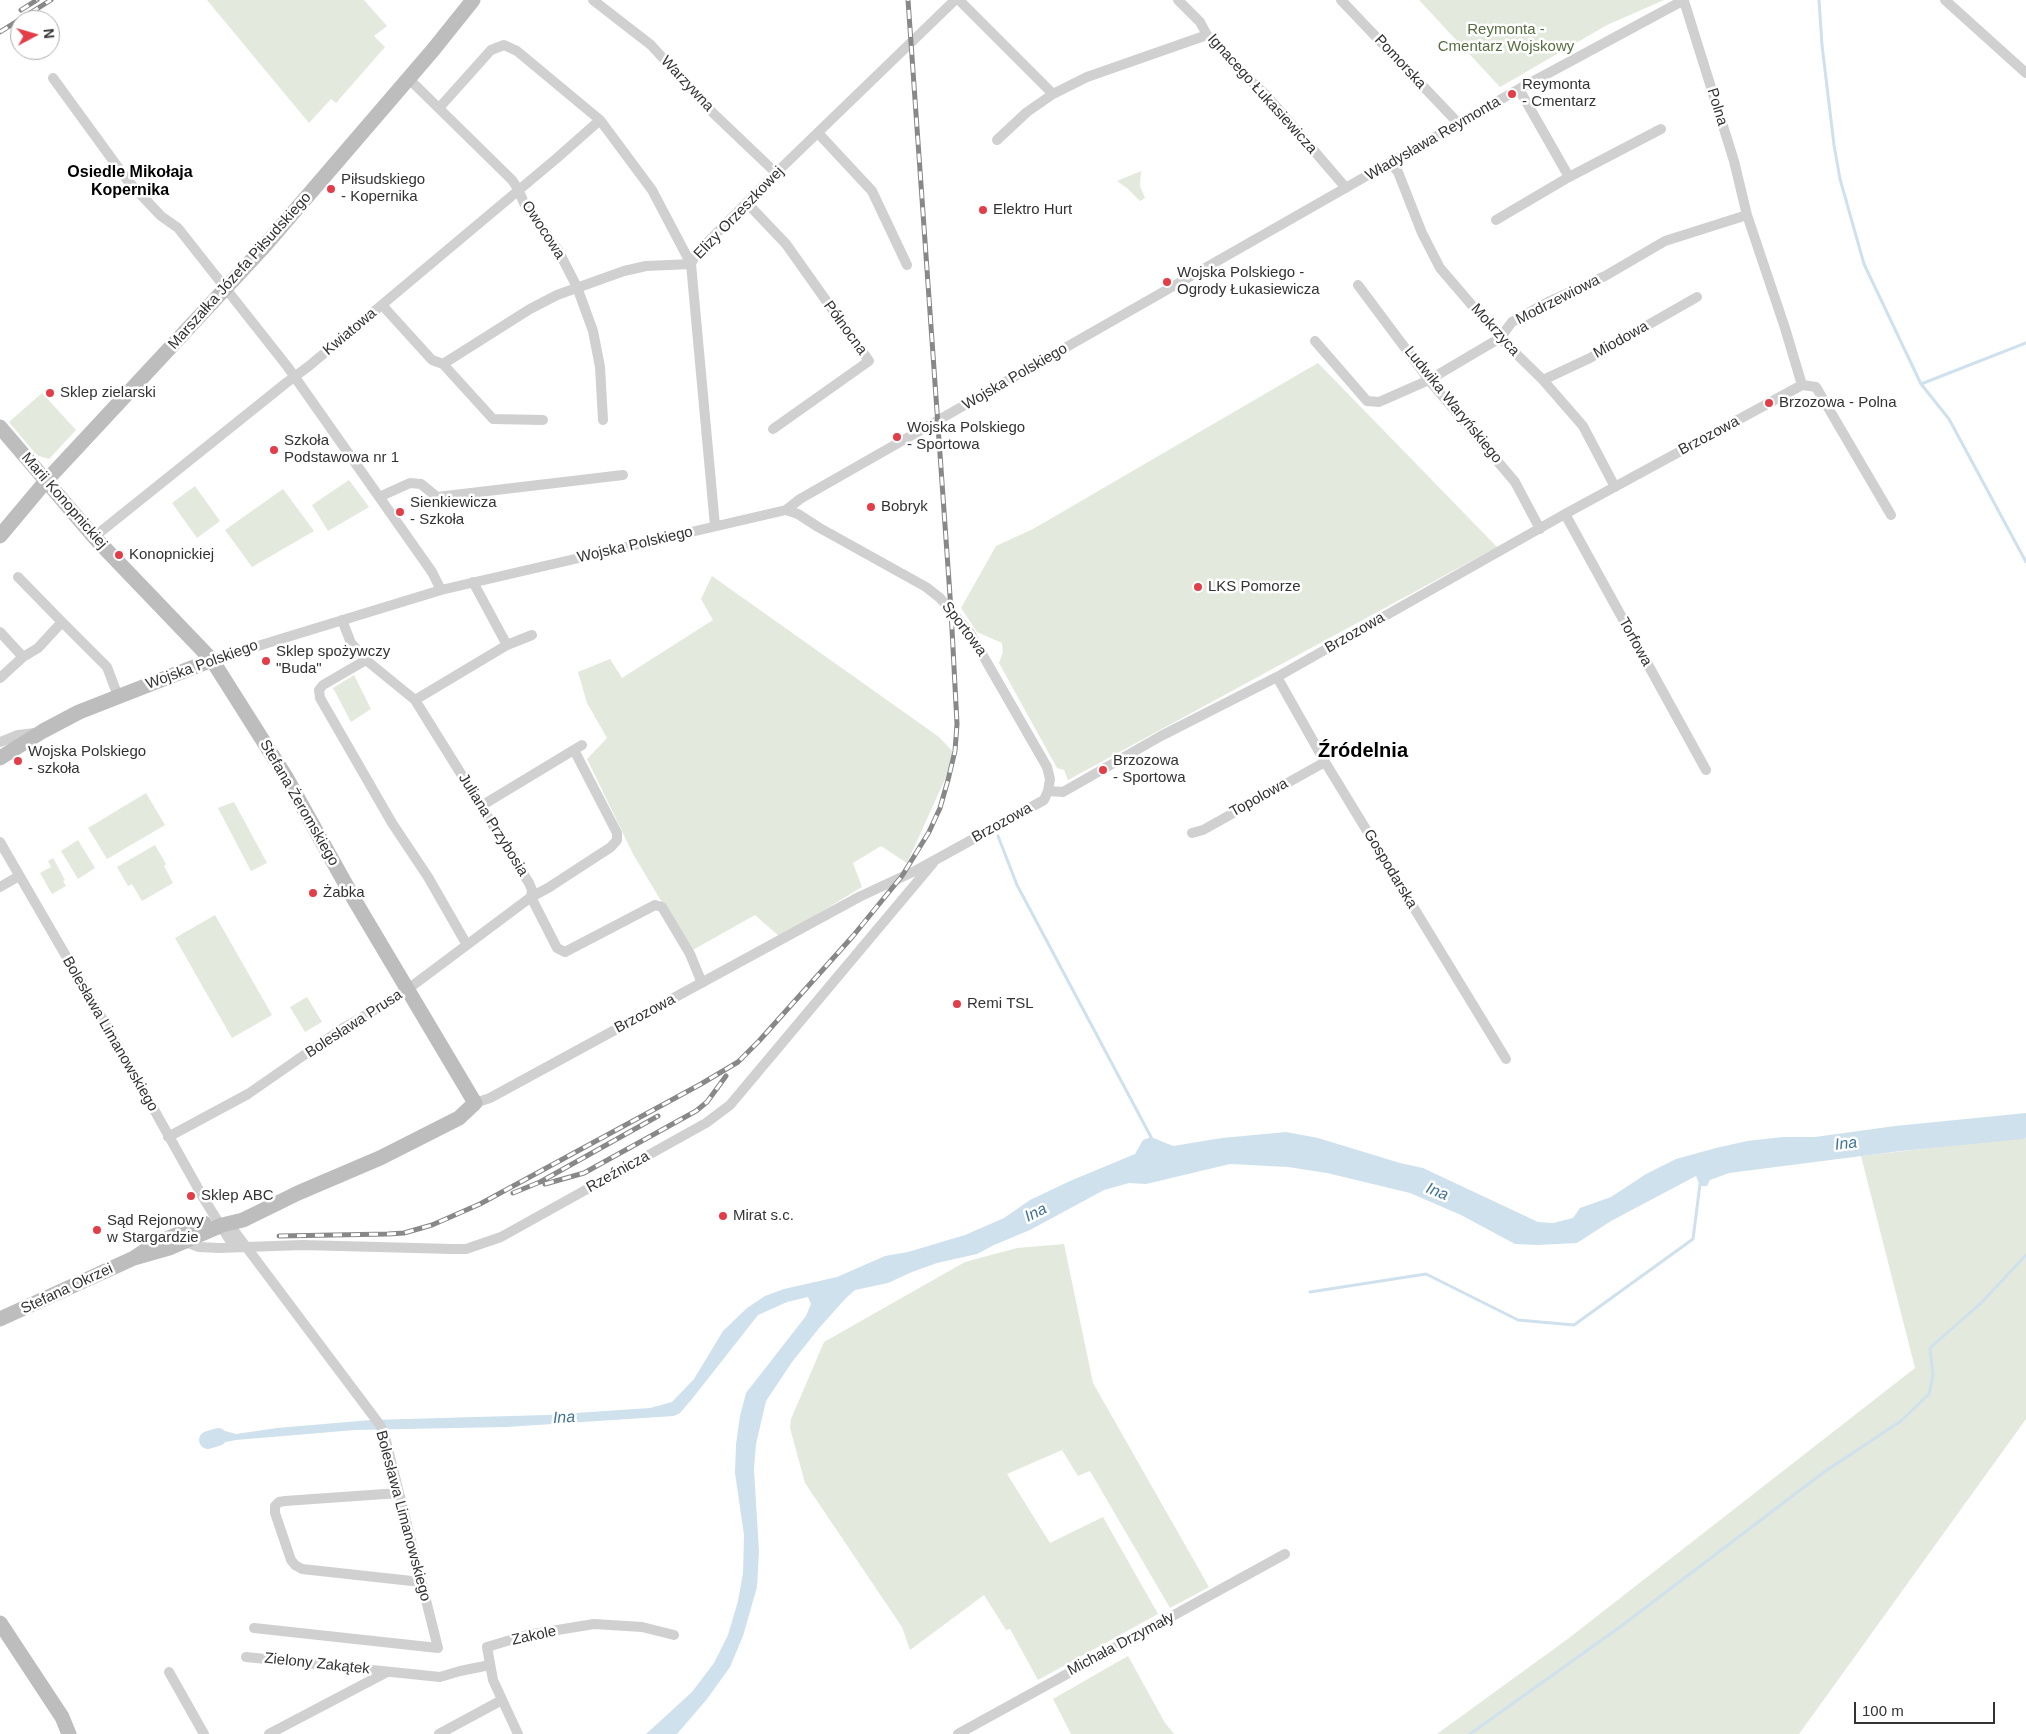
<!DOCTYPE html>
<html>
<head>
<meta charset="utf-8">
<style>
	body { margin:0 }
	#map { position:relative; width:2026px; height:1734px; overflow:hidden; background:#fff; font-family:Helvetica,sans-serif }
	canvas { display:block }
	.north { position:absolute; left:10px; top:10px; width:50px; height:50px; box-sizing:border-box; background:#fff; border:1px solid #adadad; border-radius:50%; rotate:84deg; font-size:14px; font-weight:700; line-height:20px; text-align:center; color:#333 }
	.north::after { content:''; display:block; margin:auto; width:18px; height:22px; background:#e23d48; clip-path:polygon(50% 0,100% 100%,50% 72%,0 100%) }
	.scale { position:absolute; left:1854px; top:1702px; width:141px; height:22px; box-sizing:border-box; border:2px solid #333; border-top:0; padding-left:6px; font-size:15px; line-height:18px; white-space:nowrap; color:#333; -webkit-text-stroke:4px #fff; paint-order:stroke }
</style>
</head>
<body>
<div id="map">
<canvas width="2026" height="1734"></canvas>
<div class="north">N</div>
<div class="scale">100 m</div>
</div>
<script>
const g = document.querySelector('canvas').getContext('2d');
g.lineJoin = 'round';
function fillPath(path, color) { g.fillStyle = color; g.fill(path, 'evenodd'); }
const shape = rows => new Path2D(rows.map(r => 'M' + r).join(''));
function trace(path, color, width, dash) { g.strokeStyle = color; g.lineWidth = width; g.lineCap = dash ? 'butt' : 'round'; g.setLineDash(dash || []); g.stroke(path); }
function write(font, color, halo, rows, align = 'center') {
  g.font = font + ' Helvetica,sans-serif'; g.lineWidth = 5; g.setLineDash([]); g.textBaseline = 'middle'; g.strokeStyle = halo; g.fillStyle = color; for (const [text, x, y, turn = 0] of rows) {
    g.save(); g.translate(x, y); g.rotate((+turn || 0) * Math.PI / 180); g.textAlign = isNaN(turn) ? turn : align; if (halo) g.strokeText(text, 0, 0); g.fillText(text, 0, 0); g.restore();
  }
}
const green = shape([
	[207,0,364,0,387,26,374,36,385,47,336,103,331,99,309,123],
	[1419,0,1664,0,1607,25,1500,87],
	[1141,171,1140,186,1145,198,1140,201,1127,188,1117,181],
	[1318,363,1497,547,1068,780,1064,770,1057,768,999,663,1003,652,1002,643,977,632,961,608,996,546,1033,529],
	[42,393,76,430,49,459,39,456,35,453,9,422],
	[349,480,369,507,328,531,312,505],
	[195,486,220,521,197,538,172,503],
	[283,489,314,531,252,567,225,530],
	[712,576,939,737,956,755,907,863,881,846,853,863,862,887,780,937,755,915,691,951,633,854,587,759,607,738,587,703,578,672,610,659,622,678,713,620,701,599],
	[354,675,371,709,351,722,333,688],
	[146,793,165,825,107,859,88,828],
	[234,802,267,863,251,871,218,808],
	[78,840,95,868,78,879,61,851],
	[155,845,166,864,164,866,173,883,142,901,132,884,128,886,117,867],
	[53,858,65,880,63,881,66,886,52,894,40,873,51,867,48,861],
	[215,915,272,1015,232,1038,175,938],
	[307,997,322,1022,305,1032,290,1007],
	[2026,1137,2026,1419,1799,1734,1437,1734,1569,1638,1915,1368,1861,1156],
	[1064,1244,1093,1383,1209,1587,1170,1608,1090,1471,1078,1476,1062,1450,1007,1474,1050,1543,1103,1517,1158,1614,1038,1680,1010,1629,1006,1630,984,1595,910,1650,902,1627,805,1483,790,1428,791,1419,824,1342,965,1262,1017,1248],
	[1128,1656,1165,1723,1174,1734,1071,1734,1053,1699]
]);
const water = shape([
	[2026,1113,2026,1137,2023,1139,1901,1151,1729,1173,1710,1180,1707,1186,1700,1186,1696,1176,1611,1221,1577,1243,1537,1245,1515,1244,1461,1215,1410,1193,1327,1173,1288,1167,1230,1164,1146,1184,1129,1183,1104,1190,1030,1230,994,1245,977,1254,937,1263,912,1272,888,1283,855,1290,845,1299,820,1327,792,1362,766,1401,756,1444,754,1469,759,1552,757,1587,743,1636,730,1667,707,1699,677,1734,646,1734,692,1692,714,1663,728,1635,738,1601,743,1573,744,1535,735,1473,736,1444,740,1416,746,1393,806,1316,811,1304,808,1297,787,1302,758,1315,692,1399,680,1413,674,1416,507,1427,355,1430,236,1440,226,1442,225,1431,236,1434,277,1428,371,1420,546,1415,650,1408,672,1402,694,1379,723,1331,747,1308,765,1296,784,1289,837,1277,885,1256,908,1252,965,1235,1004,1218,1030,1200,1070,1181,1135,1154,1143,1140,1151,1137,1173,1146,1222,1138,1286,1132,1318,1138,1400,1163,1423,1168,1538,1222,1553,1223,1573,1218,1580,1208,1611,1197,1646,1174,1676,1159,1716,1148,1747,1141,1783,1137,1815,1137,1895,1126]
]);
const stream = shape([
	[1819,0,1822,45,1834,145,1840,179,1864,264,1921,384,2026,343],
	[1921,384,1949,419,2026,562],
	[998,836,1017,885,1151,1137],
	[1310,1292,1426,1274,1518,1320,1574,1325,1693,1239,1700,1184],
	[1470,1734,1620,1627,1824,1472,1901,1421,1929,1394,1933,1376,1930,1348,1981,1303,2026,1255]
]);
const river = shape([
	[208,1440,218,1437]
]);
const street = shape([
	[593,0,651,45,713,113,776,173],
	[959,0,1053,94],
	[1178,0,1200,22,1207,35,1242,73,1267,96,1346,188],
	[1341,0,1459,124],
	[1945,0,2026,73],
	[1684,1,1734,161,1747,215,1785,328,1802,385],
	[53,78,128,181,161,216,178,228,287,366,432,572,441,590],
	[408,78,512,180,518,189,524,203,558,250,577,287,593,331,600,367,603,420],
	[1519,89,1569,177],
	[439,108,491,50,504,45,517,51,600,120,652,190,691,264],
	[818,133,872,191,907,265],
	[997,140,1027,112,1053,94,1087,77,1207,35],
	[1390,163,1398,172,1422,233,1440,268,1500,338,1543,380,1583,426,1615,487],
	[747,203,786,244,869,361,773,429],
	[1496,220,1569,177,1661,129],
	[1358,285,1429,380,1515,482,1540,529],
	[382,305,432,360,443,364,493,419,543,420],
	[1315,341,1367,401,1379,402,1429,380,1500,338,1512,322,1550,301,1605,276,1665,241,1747,215],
	[443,364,530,309,557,295,624,271,646,266,691,264],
	[1543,380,1590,358,1697,297],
	[379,497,410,483,421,484,437,497,623,475],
	[1565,514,1706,770],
	[715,526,691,264,696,254,776,173,955,0],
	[94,537,286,383,309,366,557,158,600,120],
	[473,582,507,645],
	[342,620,351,643,366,660,415,700,529,883,532,890,531,897,557,948,565,952,655,905,662,907,690,954,702,983],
	[62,622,107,667,118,696],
	[0,632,23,657],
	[212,660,441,590,786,510,800,499,1398,158,1519,89,1684,0],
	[366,660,323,685,319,690,320,698,392,823,428,877,467,945],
	[1277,677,1325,762,1506,1059],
	[0,678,23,657,38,648,62,622,18,577],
	[415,700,507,645,532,635],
	[0,742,18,735,35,733],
	[1048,791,1063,792,1161,736,1277,677,1565,514,1802,385,1816,387,1891,515],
	[481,806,582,745],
	[1192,833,1203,830,1325,762],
	[0,842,128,1063,204,1199,234,1247],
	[0,887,19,876],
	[475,1103,490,1098,859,897,917,870,1044,800,1048,791,1050,779,1047,767,970,633,940,598,926,587,818,527,798,514,786,510],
	[168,1137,248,1094,343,1028,380,1007,408,989,531,897,548,888,611,847,617,840,617,833,574,750],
	[223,1225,232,1228,380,1425,385,1437,438,1648,254,1628],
	[185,1242,199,1247,219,1248,302,1245,453,1249,466,1249,501,1237,706,1123,730,1105,933,863],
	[399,1493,285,1501,279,1502,275,1506,275,1513,291,1560,295,1565,302,1569,421,1582],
	[246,1657,440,1677,460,1671,490,1665],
	[169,1672,204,1734],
	[269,1734,387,1672],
	[439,1734,502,1700],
	[518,1734,493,1680,487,1647,527,1635,594,1624,642,1627,674,1635],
	[958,1734,1285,1554]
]);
const secondary = shape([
	[0,427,94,537,212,660,286,777,355,901,475,1103,459,1118,380,1158,298,1193,243,1220,222,1225,169,1248,134,1258],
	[0,536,46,481,262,249,433,50,473,0],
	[0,758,43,731,79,712,212,660],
	[0,1319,134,1258,155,1244,204,1223],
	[0,1623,62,1717,69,1734]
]);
const rail = shape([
	[21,10,37,0],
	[0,32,51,0],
	[545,1184,584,1173,696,1111,707,1102,726,1076],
	[513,1193,540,1182,658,1116],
	[279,1236,388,1234,404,1233,432,1225,480,1204,701,1084,738,1062,759,1041,853,936,902,876,929,832,940,808,948,780,955,751,957,724,951,610,908,0]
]);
const markers = [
	[1512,94,5,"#e23d48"],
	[331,189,5,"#e23d48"],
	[983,210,5,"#e23d48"],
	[1167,282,5,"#e23d48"],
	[50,393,5,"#e23d48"],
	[1769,403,5,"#e23d48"],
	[897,437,5,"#e23d48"],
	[274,450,5,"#e23d48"],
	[871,507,5,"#e23d48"],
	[400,512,5,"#e23d48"],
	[119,555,5,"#e23d48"],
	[1198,587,5,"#e23d48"],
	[266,661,5,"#e23d48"],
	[18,761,5,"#e23d48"],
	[1103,770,5,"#e23d48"],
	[313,893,5,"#e23d48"],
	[957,1004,5,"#e23d48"],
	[191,1196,5,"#e23d48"],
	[723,1216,5,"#e23d48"],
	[97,1230,5,"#e23d48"]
];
const parkNames = [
	["Reymonta -",1506,30],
	["Cmentarz Wojskowy",1506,47]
];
const streetNames = [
	["Pomorska",1400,62,47],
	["Warzywna",687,84,47],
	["Ignacego Łukasiewicza",1262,94,48],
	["Polna",1717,107,73],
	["Władysława Reymonta",1433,139,-30],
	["Elizy Orzeszkowej",739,213,-46],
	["Owocowa",543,230,57],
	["Marszałka Józefa Piłsudskiego",240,271,-48],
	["Modrzewiowa",1558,300,-27],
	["Północna",845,328,54],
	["Mokrzyca",1495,330,48],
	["Kwiatowa",350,332,-40],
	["Miodowa",1621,340,-29],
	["Wojska Polskiego",1015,377,-30],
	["Ludwika Waryńskiego",1453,405,51],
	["Brzozowa",1709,436,-28],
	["Marii Konopnickiej",64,501,49],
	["Wojska Polskiego",635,545,-13],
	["Sportowa",964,629,53],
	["Brzozowa",1355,633,-30],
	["Torfowa",1635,642,61],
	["Wojska Polskiego",202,665,-20],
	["Topolowa",1259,798,-29],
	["Stefana Żeromskiego",299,803,60],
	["Brzozowa",1002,823,-29],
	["Juliana Przybosia",493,825,58],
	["Gospodarska",1390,869,59],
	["Brzozowa",645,1014,-28],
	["Bolesława Prusa",354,1024,-33],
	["Bolesława Limanowskiego",110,1034,60],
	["Rzeźnicza",618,1172,-29],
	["Stefana Okrzei",67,1289,-25],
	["Bolesława Limanowskiego",403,1516,75],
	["Zakole",534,1636,-12],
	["Michała Drzymały",1121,1644,-28],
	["Zielony Zakątek",317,1664,6]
];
const poiNames = [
	["Reymonta",1522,85],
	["- Cmentarz",1522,102],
	["Piłsudskiego",341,180],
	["- Kopernika",341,197],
	["Elektro Hurt",993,210],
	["Wojska Polskiego -",1177,273],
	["Ogrody Łukasiewicza",1177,290],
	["Sklep zielarski",60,393],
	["Brzozowa - Polna",1779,403],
	["Wojska Polskiego",907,428],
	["- Sportowa",907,445],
	["Szkoła",284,441],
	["Podstawowa nr 1",284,458],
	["Sienkiewicza",410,503],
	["- Szkoła",410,520],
	["Bobryk",881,507],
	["Konopnickiej",129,555],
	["LKS Pomorze",1208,587],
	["Sklep spożywczy",276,652],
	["\"Buda\"",276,669],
	["Wojska Polskiego",28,752],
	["- szkoła",28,769],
	["Brzozowa",1113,761],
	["- Sportowa",1113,778],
	["Żabka",323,893],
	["Remi TSL",967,1004],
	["Sklep ABC",201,1196],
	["Mirat s.c.",733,1216],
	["Sąd Rejonowy",107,1221],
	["w Stargardzie",107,1238]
];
const neighbourhoodNames = [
	["Osiedle Mikołaja",130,173],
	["Kopernika",130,191]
];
const waterNames = [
	["Ina",1846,1144,-7],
	["Ina",1437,1192,22],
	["Ina",1036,1213,-27],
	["Ina",564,1418,-3]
];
const districtNames = [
	["Źródelnia",1363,751]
];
fillPath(green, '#e3e9dc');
fillPath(water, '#cfe1ed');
trace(stream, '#cfe1ed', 3);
trace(river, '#cfe1ed', 18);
trace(street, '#d0d0d0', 10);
trace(secondary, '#bdbdbd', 15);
trace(rail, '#888', 5);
trace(rail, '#fff', 3, [9]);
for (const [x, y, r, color] of markers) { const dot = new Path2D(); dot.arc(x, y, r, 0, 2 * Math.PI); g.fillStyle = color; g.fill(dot); trace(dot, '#fff', 2); }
write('15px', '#566e40', '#fff', parkNames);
write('15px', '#333', '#fff', streetNames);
write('15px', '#333', '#fff', poiNames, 'left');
write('bold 16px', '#000', '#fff', neighbourhoodNames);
write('italic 16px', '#417494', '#fff', waterNames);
write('bold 20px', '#000', '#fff', districtNames);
</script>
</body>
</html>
